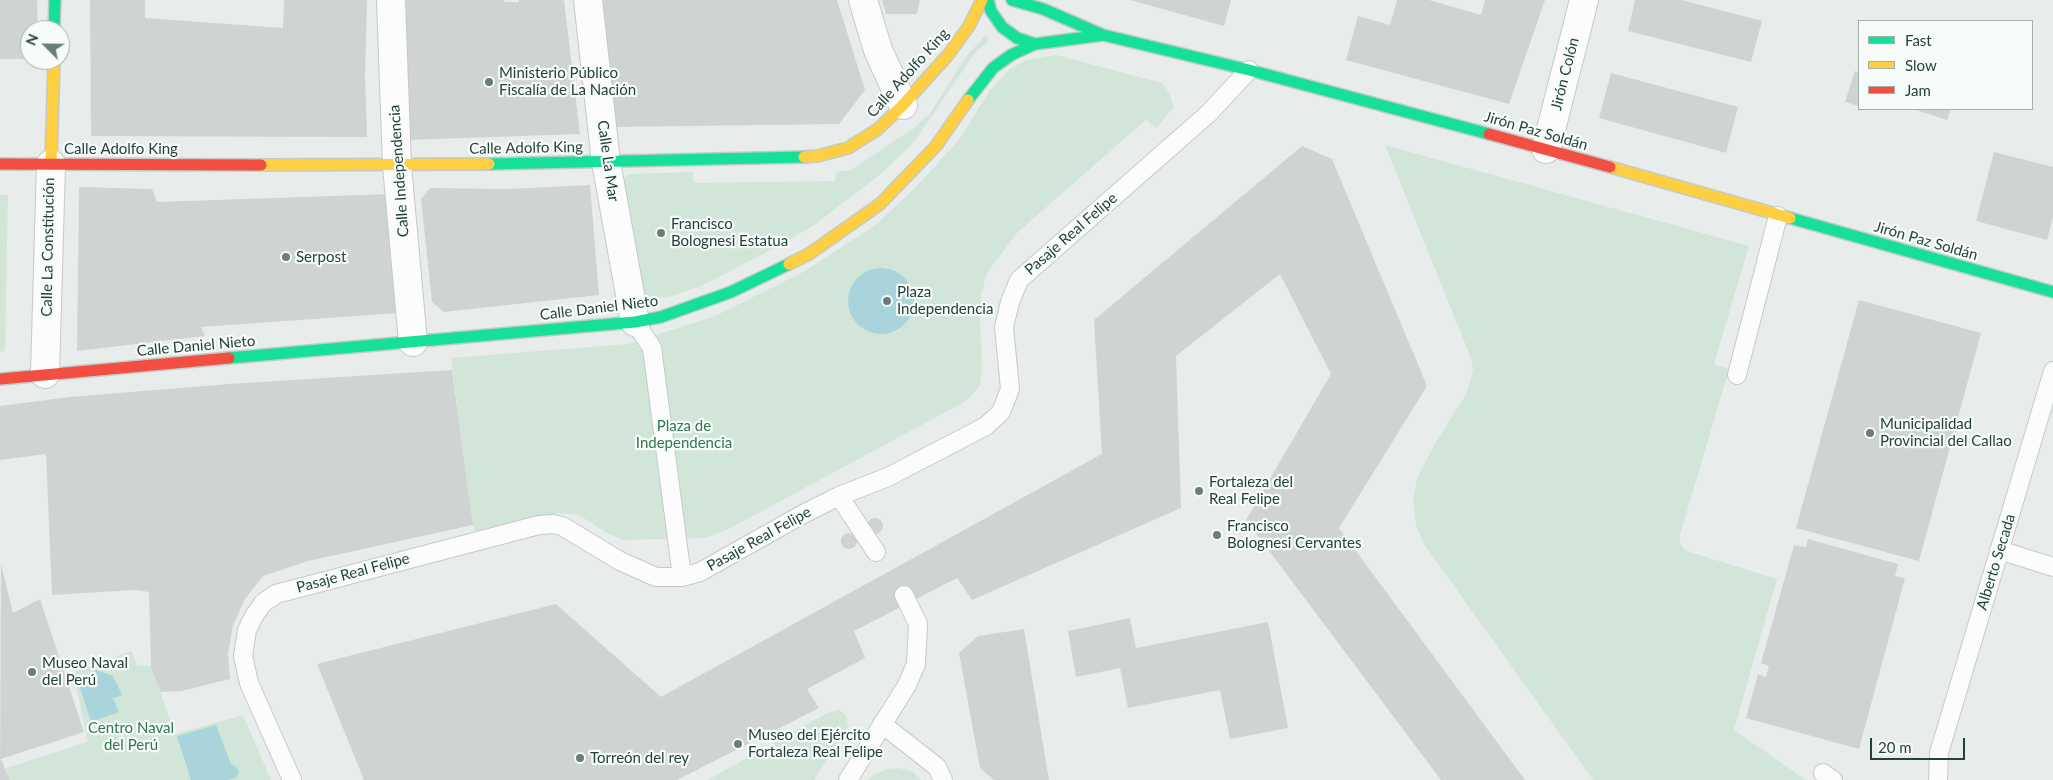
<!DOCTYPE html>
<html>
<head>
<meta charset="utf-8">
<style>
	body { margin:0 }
	#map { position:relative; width:2053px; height:780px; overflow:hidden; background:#e8edeb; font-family:Lato,sans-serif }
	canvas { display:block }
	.legend { position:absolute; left:1858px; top:20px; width:175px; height:90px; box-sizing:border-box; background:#f7fbf9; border:1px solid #a3b1ad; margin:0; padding:6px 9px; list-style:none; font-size:15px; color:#24423a }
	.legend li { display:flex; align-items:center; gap:10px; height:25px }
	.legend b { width:25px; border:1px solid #a3b1ad }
	.north { position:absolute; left:20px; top:20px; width:50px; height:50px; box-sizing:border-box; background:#f7fbf9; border:1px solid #a3b1ad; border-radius:50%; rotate:293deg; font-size:14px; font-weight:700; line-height:20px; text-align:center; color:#24423a }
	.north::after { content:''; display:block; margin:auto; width:18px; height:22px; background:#697e78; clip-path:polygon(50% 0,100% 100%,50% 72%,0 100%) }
	.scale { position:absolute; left:1870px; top:738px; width:95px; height:22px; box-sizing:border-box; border:2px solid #24423a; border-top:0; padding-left:6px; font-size:15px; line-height:18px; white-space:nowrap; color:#24423a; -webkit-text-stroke:4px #f7fbf9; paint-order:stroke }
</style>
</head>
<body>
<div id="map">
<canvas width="2053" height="780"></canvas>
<ul class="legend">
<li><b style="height:6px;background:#16e098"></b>Fast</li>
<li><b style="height:6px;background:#ffcf43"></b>Slow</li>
<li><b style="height:6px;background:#f24e42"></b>Jam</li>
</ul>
<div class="north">N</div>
<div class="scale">20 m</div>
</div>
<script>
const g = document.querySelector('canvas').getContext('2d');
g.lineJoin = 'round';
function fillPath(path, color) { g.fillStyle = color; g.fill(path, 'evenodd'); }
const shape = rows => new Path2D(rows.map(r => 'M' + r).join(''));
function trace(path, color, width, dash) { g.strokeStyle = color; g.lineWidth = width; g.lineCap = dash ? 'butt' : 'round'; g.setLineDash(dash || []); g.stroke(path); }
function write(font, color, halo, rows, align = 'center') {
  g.font = font + ' Lato,sans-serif'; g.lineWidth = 4.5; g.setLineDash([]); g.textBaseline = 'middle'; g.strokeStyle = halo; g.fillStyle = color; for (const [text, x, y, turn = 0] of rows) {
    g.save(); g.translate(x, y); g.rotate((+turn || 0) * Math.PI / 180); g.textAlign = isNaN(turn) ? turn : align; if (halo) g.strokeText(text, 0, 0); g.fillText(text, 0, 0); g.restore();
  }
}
const green = shape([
	[986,35,989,38,988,41,974,54,914,142,882,173,813,226,767,252,701,286,668,297,650,297,639,292,622,180,629,174,693,172,693,183,835,181,836,172,851,170,912,129,929,115,967,55],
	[1056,55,1162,83,1169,92,1174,107,1156,128,1146,120,1017,233,987,273,981,295,980,316,982,371,980,386,966,401,727,530,705,538,623,540,605,532,579,515,559,513,475,531,473,525,451,358,628,344,715,316,805,271,874,226,914,189,958,141,990,90,1010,69,1026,60],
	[1385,145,1749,246,1714,364,1729,369,1680,535,1680,542,1683,548,1690,552,1777,579,1734,730,1806,780,1593,780,1424,544,1416,525,1413,501,1417,478,1437,440,1465,396,1471,379,1473,369,1471,358],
	[0,195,8,195,5,351,0,352],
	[131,651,137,665,151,666,175,734,243,715,271,780,10,780,6,768,88,742,73,672],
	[840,710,846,716,848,727,814,780,708,780,827,713],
	[899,768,911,771,922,780,868,780,875,774,887,769]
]);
const water = shape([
	'848 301a33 33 0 1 1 66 0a33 33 0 1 1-66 0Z',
	[96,670,113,676,122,695,113,698,119,712,91,722,80,688,83,680],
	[216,725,231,764,236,767,239,772,236,778,228,780,191,780,177,736]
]);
const building = shape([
	[0,0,37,0,38,30,30,30,30,59,0,59],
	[90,0,145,0,145,18,283,28,284,0,367,0,365,76,367,137,91,136],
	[404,0,504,0,504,2,519,2,519,0,564,0,580,134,405,140],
	[598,0,837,0,865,90,839,124,612,127],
	[882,0,920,0,917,14,886,14],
	[1130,0,1231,0,1224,26],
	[1397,0,1429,0,1481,15,1485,0,1545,0,1509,104,1346,60,1358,16,1390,25],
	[1635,0,1682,0,1762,21,1751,62,1628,31],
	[1855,71,1859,72,1859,106,1845,102],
	[1611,73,1738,107,1726,153,1599,118],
	[1913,109,1951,109,1947,120],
	[1302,146,1332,159,1427,386,1339,528,1525,780,1441,780,1246,520,1331,374,1280,274,1176,356,1181,508,972,600,957,578,854,631,865,658,807,689,819,708,677,780,364,780,317,664,556,604,661,697,1102,454,1094,320],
	[1994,152,2053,167,2053,217,2047,240,1976,221],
	[590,185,599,295,444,312,432,302,421,199,430,188,508,189],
	[79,187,152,189,157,202,391,194,398,313,201,327,205,336,77,351],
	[1859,300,1981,333,1919,561,1796,528],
	[452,370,473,525,308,561,263,576,245,599,233,625,228,654,230,679,181,691,160,692,151,666,149,592,135,590,52,595,46,454,0,460,0,406,70,397,229,384],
	'867 526a8 8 0 1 1 16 0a8 8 0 1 1-16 0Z',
	'841 541a8 8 0 1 1 16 0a8 8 0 1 1-16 0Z',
	[1808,539,1898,564,1895,576,1905,578,1859,749,1746,718,1758,674,1766,677,1769,666,1761,663,1794,545,1806,547],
	[1,564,13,613,40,599,84,732,1,759,10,780,0,780],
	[1130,618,1136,648,1268,622,1288,728,1230,739,1220,690,1128,708,1120,668,1076,677,1068,631],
	[1024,629,1049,780,994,780,980,768,959,653,978,636]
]);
const lane = shape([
	[635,322,652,348,682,577],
	[1737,375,1778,216],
	[839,496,876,552],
	[1999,550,2053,567],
	[882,724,937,767,943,780],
	[1823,773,1833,780],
	[292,780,249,683,243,656,247,630,254,616,263,603,276,594,539,525,553,524,562,526,620,561,656,577,682,577,700,572,805,513,839,496,888,477,986,426,1001,412,1010,389,1004,327,1010,302,1019,280,1209,113,1249,70],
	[848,780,907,685,916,664,918,624,904,595],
	[1938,780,1939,753,2053,371]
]);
const street = shape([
	[391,0,397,166,413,342],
	[588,0,606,162,635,322],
	[863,0,878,50,903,105],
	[1546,149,1584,0],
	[45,374,51,164]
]);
const fast = shape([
	[988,0,991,11,1002,27,1017,38,1035,44],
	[1012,0,1043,9,1103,35,1249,70,1489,134],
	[54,30,55,0],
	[968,100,993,68,1011,55,1035,44,1103,35],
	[489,164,804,157],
	[1790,218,2053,292],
	[229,358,635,322,661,317,731,292,789,264]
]);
const slow = shape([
	[804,157,817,156,848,148,878,129,903,105,948,55,969,26,982,0],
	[51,164,54,60],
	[261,165,489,164],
	[1610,167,1790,218],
	[789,264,809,254,880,204,936,146,968,100]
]);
const jam = shape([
	[1489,134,1610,167],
	[0,164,261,165],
	[0,379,229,358]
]);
const markers = [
	[489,82,5,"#697e78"],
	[661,233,5,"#697e78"],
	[286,257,5,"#697e78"],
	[887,301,5,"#697e78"],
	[1870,433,5,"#697e78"],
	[1199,491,5,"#697e78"],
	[1217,535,5,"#697e78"],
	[32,672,5,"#697e78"],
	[738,744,5,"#697e78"],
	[580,758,5,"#697e78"]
];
const poiNames = [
	["Ministerio Público",499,73],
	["Fiscalía de La Nación",499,90],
	["Francisco",671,224],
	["Bolognesi Estatua",671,241],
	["Serpost",296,257],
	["Plaza",897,292],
	["Independencia",897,309],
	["Municipalidad",1880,424],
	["Provincial del Callao",1880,441],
	["Fortaleza del",1209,482],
	["Real Felipe",1209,499],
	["Francisco",1227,526],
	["Bolognesi Cervantes",1227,543],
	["Museo Naval",42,663],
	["del Perú",42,680],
	["Museo del Ejército",748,735],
	["Fortaleza Real Felipe",748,752],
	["Torreón del rey",590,758]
];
const streetNames = [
	["Calle Adolfo King",908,73,-48],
	["Jirón Colón",1565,74,-76],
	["Jirón Paz Soldán",1536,131,16],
	["Calle Adolfo King",526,148,-1],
	["Calle Adolfo King",121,149],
	["Calle La Mar",608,161,82],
	["Calle Independencia",399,171,-94],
	["Pasaje Real Felipe",1071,234,-41],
	["Jirón Paz Soldán",1926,241,16],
	["Calle La Constitución",48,247,-89],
	["Calle Daniel Nieto",599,308,-7],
	["Calle Daniel Nieto",196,346,-5],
	["Pasaje Real Felipe",759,539,-29],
	["Alberto Secada",1996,562,-73],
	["Pasaje Real Felipe",353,573,-15]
];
const parkNames = [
	["Plaza de",684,426],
	["Independencia",684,443],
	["Centro Naval",131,728],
	["del Perú",131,745]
];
fillPath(green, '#d1e6d8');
fillPath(water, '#a9d4db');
fillPath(building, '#cfd4d2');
trace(lane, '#c5cac8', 20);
trace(street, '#c5cac8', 30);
trace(fast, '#c3cbc8', 14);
trace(slow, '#c3cbc8', 14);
trace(jam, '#c3cbc8', 14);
trace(lane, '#fcfcfc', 18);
trace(street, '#fcfcfc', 28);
trace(fast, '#16e098', 11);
trace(slow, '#ffcf43', 11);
trace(jam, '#f24e42', 11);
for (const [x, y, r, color] of markers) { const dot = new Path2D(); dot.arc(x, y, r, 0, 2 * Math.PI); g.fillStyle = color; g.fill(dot); trace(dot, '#f7fbf9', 2); }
write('15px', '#24423a', '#f7fbf9', poiNames, 'left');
write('15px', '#24423a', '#f7fbf9', streetNames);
write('15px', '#2d7a4b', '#f7fbf9', parkNames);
</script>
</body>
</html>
